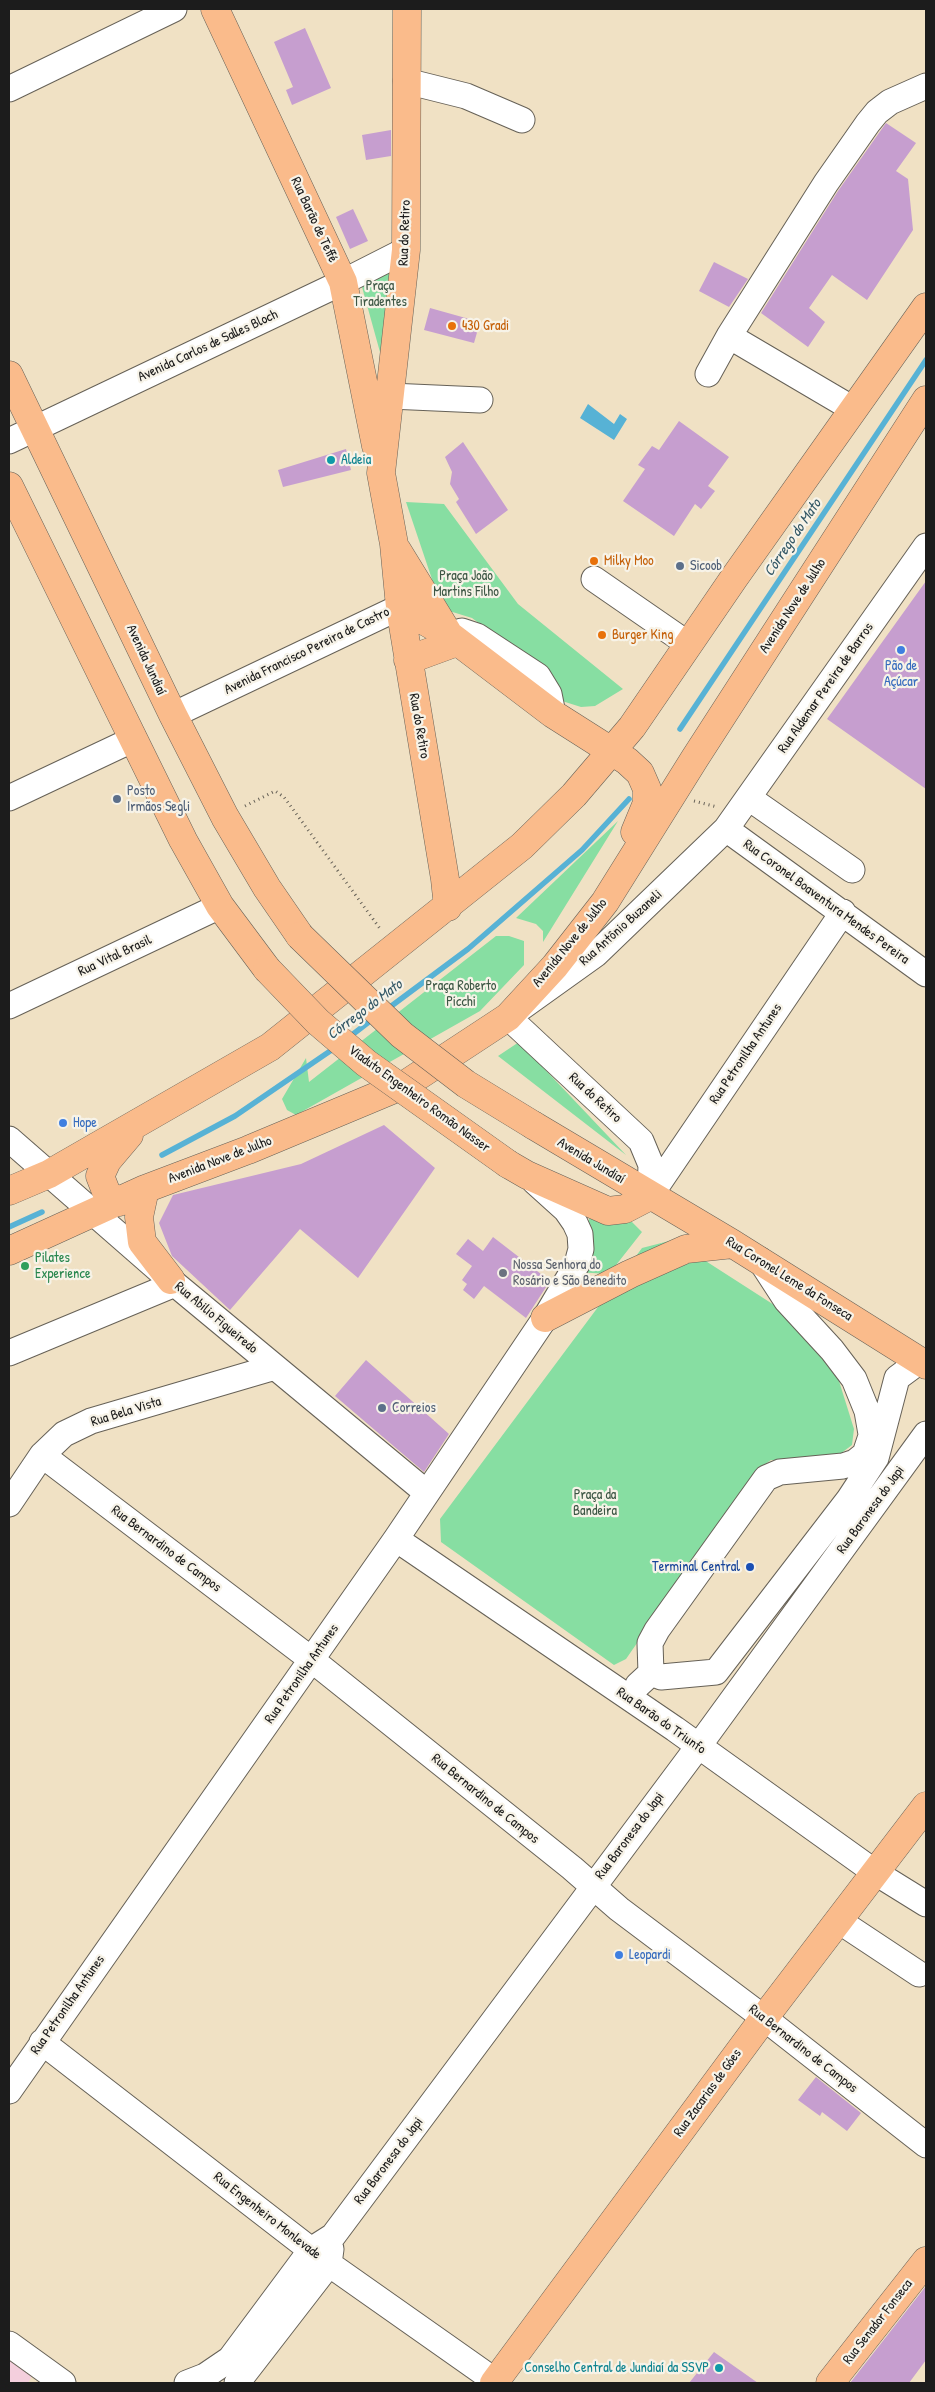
<!DOCTYPE html>
<html>
<head>
<meta charset="utf-8">
<style>
	body { margin:0 }
	#map { position:relative; width:935px; height:2392px; overflow:hidden; background:#f0e1c4; font-family:"Patrick Hand",sans-serif }
	canvas { display:block }
	.frame { position:absolute; inset:0; border:10px solid #1c1c1c; pointer-events:none }
</style>
</head>
<body>
<div id="map">
<canvas width="935" height="2392"></canvas>
<div class="frame"></div>
</div>
<script>
const g = document.querySelector('canvas').getContext('2d');
g.lineJoin = 'round';
function fillPath(path, color) { g.fillStyle = color; g.fill(path, 'evenodd'); }
const shape = rows => new Path2D(rows.map(r => 'M' + r).join(''));
function trace(path, color, width, dash) { g.strokeStyle = color; g.lineWidth = width; g.lineCap = dash ? 'butt' : 'round'; g.setLineDash(dash || []); g.stroke(path); }
function write(font, color, halo, rows, align = 'center') {
  g.font = font + ' "Patrick Hand",sans-serif'; g.lineWidth = 4.5; g.setLineDash([]); g.textBaseline = 'middle'; g.strokeStyle = halo; g.fillStyle = color; for (const [text, x, y, turn = 0] of rows) {
    g.save(); g.translate(x, y); g.rotate((+turn || 0) * Math.PI / 180); g.textAlign = isNaN(turn) ? turn : align; if (halo) g.strokeText(text, 0, 0); g.fillText(text, 0, 0); g.restore();
  }
}
const built = shape([
	[9,2352,35,2370,28,2383,9,2383]
]);
const green = shape([
	[395,268,383,363,362,287],
	[406,502,444,504,518,604,623,689,595,706,581,707,562,701,547,674,472,618,446,610,439,600],
	[618,821,543,942,543,931,536,924,516,918],
	[496,936,509,936,524,941,524,965,480,1011,296,1115,287,1110,282,1099,306,1058,309,1082],
	[519,1042,626,1155,498,1056],
	[627,1217,642,1232,609,1274,559,1271,590,1218],
	[673,1240,799,1321,834,1365,854,1429,852,1445,840,1454,790,1460,771,1460,757,1470,626,1659,614,1665,441,1542,440,1519,642,1248]
]);
const water = shape([
	[588,404,614,424,620,414,627,419,614,440,580,418]
]);
const stream = shape([
	[680,729,926,360],
	[386,1010,468,949,582,850,629,799],
	[348,1038,374,1018],
	[162,1155,235,1116,336,1047],
	[9,1227,42,1212]
]);
const building = shape([
	[305,28,331,88,292,105,286,90,293,87,274,42],
	[886,123,916,143,896,171,908,179,913,230,867,300,832,275,809,308,825,322,808,347,761,313,838,191],
	[391,130,391,156,366,160,362,135],
	[353,209,368,241,350,249,336,217],
	[714,262,748,279,729,307,699,291],
	[430,308,480,322,474,343,424,330],
	[679,421,729,457,708,486,715,491,701,509,695,504,674,536,623,501,645,469,638,465,652,446,659,450],
	[463,442,508,510,476,534,456,502,459,499,450,484,452,472,445,457],
	[346,449,351,470,283,487,278,470],
	[926,581,926,789,827,719],
	[384,1125,435,1168,358,1278,300,1229,230,1310,172,1256,159,1223,173,1195,301,1164],
	[493,1237,550,1281,526,1318,484,1286,474,1299,463,1290,467,1284,462,1280,472,1266,456,1254,468,1239,483,1251],
	[366,1360,449,1434,424,1472,335,1396],
	[816,2077,861,2113,847,2131,822,2112,820,2116,798,2100],
	[926,2286,926,2360,909,2383,850,2383],
	[714,2352,758,2383,689,2383]
]);
const path = shape([
	[694,801,717,807],
	[245,806,275,791,284,797,381,930]
]);
const minor = shape([
	[406,81,466,96,522,120],
	[9,89,174,9],
	[729,336,853,409],
	[708,374,729,336,826,183,868,123,877,112,890,102,926,86],
	[390,396,480,400],
	[9,441,343,282,406,250],
	[594,579,688,644],
	[449,635,462,631,477,636,538,676,549,694,553,714],
	[173,715,400,607],
	[9,798,134,739],
	[749,798,852,870],
	[726,829,926,974],
	[9,1006,220,906],
	[9,1139,175,1284,427,1493],
	[650,1196,651,1165,641,1141,508,1017,596,954,726,829,926,546],
	[650,1196,843,912],
	[760,1260,786,1300,832,1350,854,1379,867,1411,874,1451],
	[9,1353,175,1284],
	[42,1455,312,1660,572,1868,619,1909,764,2018,926,2145],
	[9,1504,42,1455,64,1434,91,1421,275,1367],
	[396,1539,675,1729,876,1873,926,1904],
	[651,1673,661,1677,716,1672,849,1499,876,1458,897,1378,920,1361],
	[638,1685,651,1673,650,1643,657,1630,766,1478,780,1472,843,1466,855,1462,865,1454,870,1439],
	[839,1921,919,1974],
	[42,2042,329,2264,498,2383],
	[9,2091,396,1539,545,1318,577,1264,581,1249,580,1234,575,1223,566,1210,535,1182],
	[9,2344,63,2383],
	[187,2383,205,2376,230,2359,311,2250,333,2236,706,1736,926,1434],
	[237,2383,329,2264,331,2249]
]);
const major = shape([
	[215,9,343,282,376,446],
	[407,9,406,250,381,473,394,544,400,607,445,879,448,907],
	[9,375,173,715,225,817,267,888,300,936],
	[9,486,183,840,220,906,267,969],
	[397,550,448,633],
	[400,607,449,635,553,714,627,761,640,773,647,789,647,803,635,832],
	[408,660,457,642],
	[533,1125,733,1244,926,1365],
	[508,1164,527,1175,608,1211,625,1209,650,1196],
	[145,1189,139,1217,142,1242,171,1280],
	[9,1191,49,1174,270,1047,522,846,574,795,632,727,734,578,926,307],
	[119,1202,107,1194,100,1176,107,1161,129,1135],
	[9,1251,145,1189,248,1150,406,1084,508,1017,555,966,605,902,695,758,926,400],
	[545,1318,630,1274,686,1249,733,1244],
	[494,2383,764,2018,926,1806],
	[830,2383,926,2261]
]);
const majorBridge = shape([
	[300,936,402,1035,466,1084,533,1125],
	[267,969,318,1022,366,1063,508,1164]
]);
const markers = [
	[452,326,5,"#e8710a"],
	[331,460,5,"#0f9aa8"],
	[594,561,5,"#e8710a"],
	[680,566,5,"#5c6f8a"],
	[602,635,5,"#e8710a"],
	[901,650,5,"#3f7fe0"],
	[117,799,5,"#5c6f8a"],
	[63,1123,5,"#3f7fe0"],
	[25,1266,5,"#2e9e5b"],
	[503,1273,5,"#6b7280"],
	[382,1408,5,"#5c6f8a"],
	[750,1567,5,"#1a4fb4"],
	[619,1955,5,"#3f7fe0"],
	[719,2368,5,"#0f9aa8"]
];
const streetNames = [
	["Rua Barão de Teffé",314,220,65],
	["Rua do Retiro",405,233,-88],
	["Avenida Carlos de Salles Bloch",208,346,-25],
	["Avenida Nove de Julho",793,606,-57],
	["Avenida Francisco Pereira de Castro",307,651,-26],
	["Avenida Jundiaí",146,660,65],
	["Rua Aldemar Pereira de Barros",826,688,-55],
	["Rua do Retiro",419,726,80],
	["Rua Coronel Boaventura Mendes Pereira",826,902,36],
	["Rua Antônio Buzaneli",621,928,-42],
	["Avenida Nove de Julho",570,943,-51],
	["Rua Vital Brasil",115,956,-25],
	["Rua Petronilha Antunes",746,1054,-56],
	["Rua do Retiro",595,1098,43],
	["Viaduto Engenheiro Romão Nasser",419,1099,36],
	["Avenida Nove de Julho",220,1160,-21],
	["Avenida Jundiaí",591,1161,31],
	["Rua Coronel Leme da Fonseca",789,1279,32],
	["Rua Abilio Figueiredo",216,1318,40],
	["Rua Bela Vista",126,1412,-17],
	["Rua Baronesa do Japi",871,1510,-54],
	["Rua Bernardino de Campos",166,1549,37],
	["Rua Petronilha Antunes",302,1674,-55],
	["Rua Barão do Triunfo",661,1721,35],
	["Rua Bernardino de Campos",485,1799,39],
	["Rua Baronesa do Japi",630,1836,-53],
	["Rua Petronilha Antunes",68,2005,-55],
	["Rua Bernardino de Campos",803,2049,38],
	["Rua Zacarias de Góes",708,2093,-54],
	["Rua Baronesa do Japi",389,2161,-53],
	["Rua Engenheiro Monlevade",267,2216,38],
	["Rua Senador Fonseca",878,2322,-52]
];
const parkNames = [
	["Praça",380,286],
	["Tiradentes",380,302],
	["Praça João",466,576],
	["Martins Filho",466,592],
	["Praça Roberto",461,986],
	["Picchi",461,1002],
	["Praça da",595,1495],
	["Bandeira",595,1511]
];
const foodNames = [
	["430 Gradi",462,326],
	["Milky Moo",604,561],
	["Burger King",612,635]
];
const cultureNames = [
	["Aldeia",341,460],
	["Conselho Central de Jundiaí da SSVP",709,2368,"right"]
];
const serviceNames = [
	["Sicoob",690,566],
	["Posto",127,791],
	["Irmãos Segli",127,807],
	["Correios",392,1408]
];
const shopNames = [
	["Pão de",901,666,"center"],
	["Açúcar",901,682,"center"],
	["Hope",73,1123],
	["Leopardi",629,1955]
];
const leisureNames = [
	["Pilates",35,1258],
	["Experience",35,1274]
];
const worshipNames = [
	["Nossa Senhora do",513,1265],
	["Rosário e São Benedito",513,1281]
];
const transitNames = [
	["Terminal Central",740,1567]
];
const waterNames = [
	["Córrego do Mato",793,538,-56],
	["Córrego do Mato",365,1010,-37]
];
fillPath(built, '#f4cfdd');
fillPath(green, '#87dea2');
fillPath(water, '#57b2d5');
trace(stream, '#57b2d5', 5.5);
fillPath(building, '#c69ecf');
trace(minor, '#666157', 27);
trace(major, '#666157', 29);
trace(path, '#666157', 3, [1, 4]);
trace(minor, '#fff', 25);
trace(major, '#fabb8b', 28);
trace(majorBridge, '#666157', 29, []);
trace(majorBridge, '#fabb8b', 28);
for (const [x, y, r, color] of markers) { const dot = new Path2D(); dot.arc(x, y, r, 0, 2 * Math.PI); g.fillStyle = color; g.fill(dot); trace(dot, '#f7f3e8', 2); }
write('14px', '#1c1c1c', '#f7f3e8', streetNames);
write('14px', '#3c5644', '#f7f3e8', parkNames);
write('14px', '#c56008', '#f7f3e8', foodNames, 'left');
write('14px', '#0d838f', '#f7f3e8', cultureNames, 'left');
write('14px', '#4e5e75', '#f7f3e8', serviceNames, 'left');
write('14px', '#366cbe', '#f7f3e8', shopNames, 'left');
write('14px', '#27864d', '#f7f3e8', leisureNames, 'left');
write('14px', '#5b616d', '#f7f3e8', worshipNames, 'left');
write('14px', '#164399', '#f7f3e8', transitNames, 'right');
write('italic 15px', '#345866', '#f7f3e8', waterNames);
</script>
</body>
</html>
